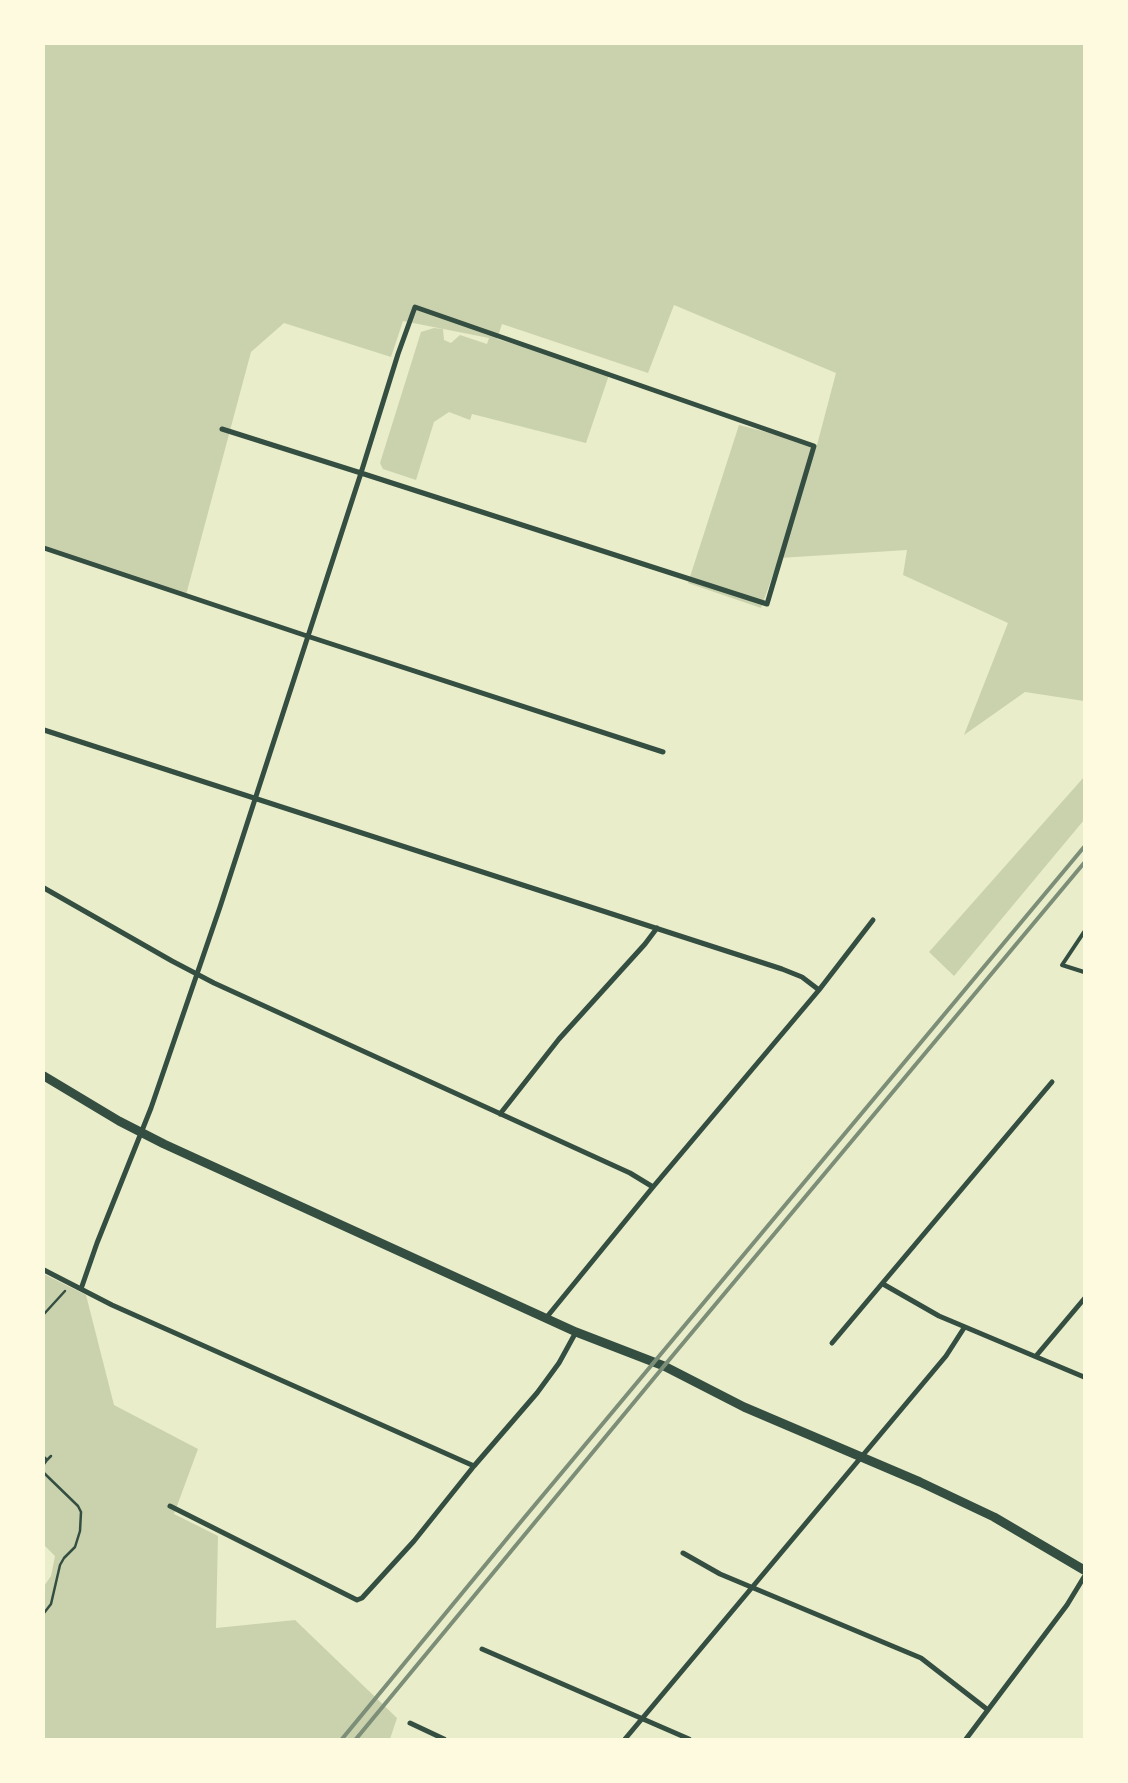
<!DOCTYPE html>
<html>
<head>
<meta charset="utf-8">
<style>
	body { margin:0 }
	#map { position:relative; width:1128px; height:1783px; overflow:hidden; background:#e9edc9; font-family:"Public Sans",sans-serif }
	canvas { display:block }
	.frame { position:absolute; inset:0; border:45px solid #fefae0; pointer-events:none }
</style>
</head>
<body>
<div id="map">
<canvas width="1128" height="1783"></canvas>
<div class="frame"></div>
</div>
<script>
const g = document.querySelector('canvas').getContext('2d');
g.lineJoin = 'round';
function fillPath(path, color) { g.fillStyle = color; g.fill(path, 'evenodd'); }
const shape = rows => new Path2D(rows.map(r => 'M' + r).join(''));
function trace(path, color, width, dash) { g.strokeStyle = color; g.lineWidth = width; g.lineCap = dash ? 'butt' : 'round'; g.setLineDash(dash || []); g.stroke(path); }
const green = shape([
	[44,44,1084,44,1084,701,1025,692,964,735,1008,623,903,575,907,550,779,558,761,608,688,583,739,425,817,445,836,373,674,305,648,373,502,324,497,339,610,372,586,443,472,414,470,420,449,412,434,422,416,480,383,469,380,463,421,332,434,328,443,329,444,340,451,343,460,335,487,344,489,338,403,321,391,357,284,323,251,352,186,595,44,548],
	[1084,777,1084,820,954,976,929,952],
	[44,1274,86,1295,114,1405,198,1449,174,1514,218,1536,216,1628,295,1620,397,1718,390,1739,44,1739,44,1586,51,1576,55,1556,44,1545]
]);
const path = shape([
	[44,1314,65,1291],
	[44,1457,47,1460,44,1464],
	[47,1460,51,1456],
	[44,1473,78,1506,81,1512,80,1531,75,1547,64,1558,60,1565,51,1604,44,1613]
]);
const service = shape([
	[1084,932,1062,965,1084,972]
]);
const minor = shape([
	[44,548,307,636,663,752],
	[44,730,782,969,802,977,819,990],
	[44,888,172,961,214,983,630,1173,653,1187],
	[500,1114,559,1039,645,944,657,928],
	[44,1270,112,1305,474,1466],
	[883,1284,939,1316,1084,1377],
	[81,1289,97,1243,151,1108,220,907,361,473,398,354,415,307,814,446,767,604,361,473,222,429],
	[546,1318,653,1187,819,990,873,920],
	[832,1343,1052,1082],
	[1036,1356,1084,1299],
	[170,1506,357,1600,362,1598,414,1541,474,1466,537,1393,559,1363,576,1332],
	[683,1553,720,1574,921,1658,988,1710],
	[482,1649,689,1739],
	[410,1723,444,1739],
	[625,1739,946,1356,964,1328],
	[966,1739,1067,1605,1084,1577]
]);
const tertiary = shape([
	[44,1076,119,1121,164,1144,576,1332,664,1366,744,1407,920,1482,994,1517,1084,1570]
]);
const rail = shape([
	[342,1739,524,1518,1084,847],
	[356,1739,664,1366,1084,863]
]);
fillPath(green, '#cad2ad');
trace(path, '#344e41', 2.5);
trace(service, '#344e41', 4);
trace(minor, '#344e41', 5);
trace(tertiary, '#344e41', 9);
trace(rail, '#7c8e77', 4);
</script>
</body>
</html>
